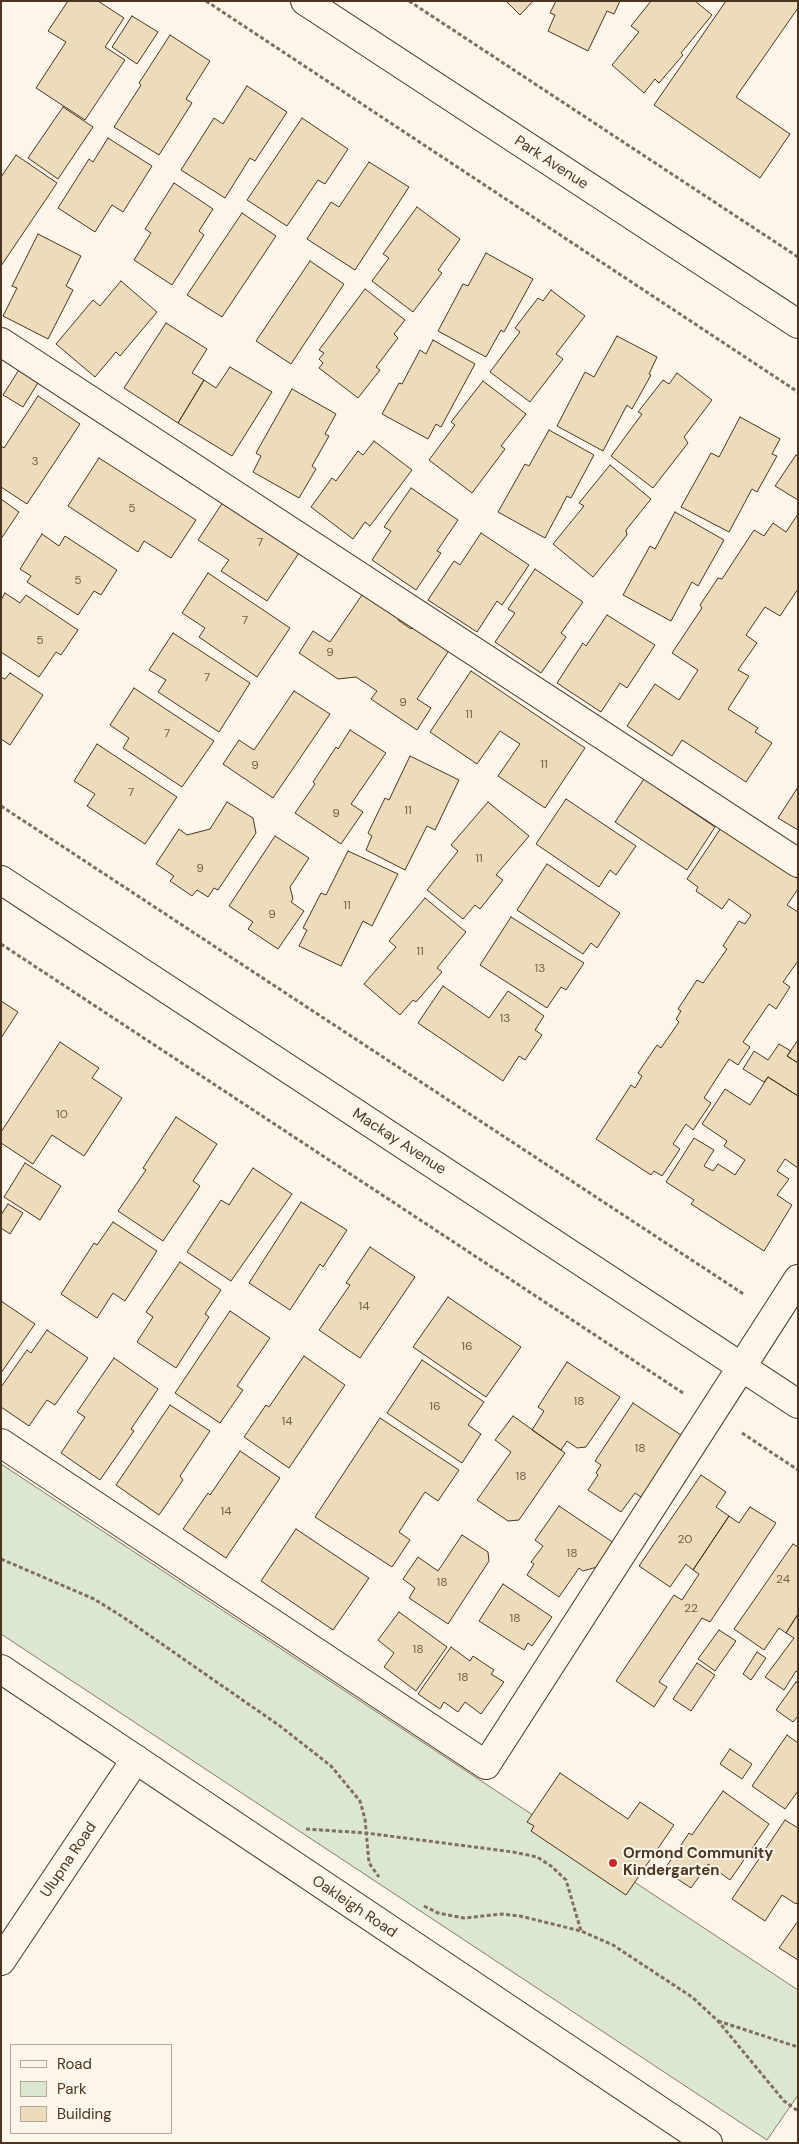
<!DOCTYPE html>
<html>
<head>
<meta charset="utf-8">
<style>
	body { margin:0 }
	#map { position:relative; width:799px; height:2144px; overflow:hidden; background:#fbf6e9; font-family:"DM Sans",sans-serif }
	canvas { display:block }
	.frame { position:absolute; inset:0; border:2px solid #4a3520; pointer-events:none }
	.legend { position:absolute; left:10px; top:2044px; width:162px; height:90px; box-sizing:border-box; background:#fbf6e9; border:1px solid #b4a999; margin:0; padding:6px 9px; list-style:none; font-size:15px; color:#4a3520 }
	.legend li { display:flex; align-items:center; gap:10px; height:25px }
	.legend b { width:25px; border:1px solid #b4a999 }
</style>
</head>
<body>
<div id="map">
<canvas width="799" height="2144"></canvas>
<div class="frame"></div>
<ul class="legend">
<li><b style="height:6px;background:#fbf6e9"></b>Road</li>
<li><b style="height:14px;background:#dce7d0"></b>Park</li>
<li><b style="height:14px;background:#ecdcbc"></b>Building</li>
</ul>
</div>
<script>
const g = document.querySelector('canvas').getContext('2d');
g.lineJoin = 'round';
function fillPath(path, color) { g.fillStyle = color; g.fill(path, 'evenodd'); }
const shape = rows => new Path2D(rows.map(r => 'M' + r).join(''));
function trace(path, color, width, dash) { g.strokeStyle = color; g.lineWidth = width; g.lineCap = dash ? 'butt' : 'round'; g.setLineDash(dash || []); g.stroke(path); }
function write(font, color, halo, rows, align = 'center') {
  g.font = font + ' "DM Sans",sans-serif'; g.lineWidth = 4; g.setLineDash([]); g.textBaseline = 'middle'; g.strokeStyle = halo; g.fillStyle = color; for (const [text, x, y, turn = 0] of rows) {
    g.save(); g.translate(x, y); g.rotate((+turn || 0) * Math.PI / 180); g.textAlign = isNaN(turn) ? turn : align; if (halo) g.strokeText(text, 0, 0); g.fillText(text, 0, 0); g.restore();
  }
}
const green = shape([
	[1,1464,798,1990,798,2095,767,2140,1,1634,1,1464]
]);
const building = shape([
	[68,1,98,1,124,18,105,47,125,60,85,120,36,88,66,42,48,31,68,1],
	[506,1,533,1,520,15,506,1],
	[556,1,620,1,614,14,607,11,588,51,548,31,555,15,550,13,556,1],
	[651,1,695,1,712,15,681,53,683,55,659,83,655,79,644,93,612,65,639,32,631,26,651,1],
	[726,1,798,1,798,8,736,97,790,134,760,178,654,105,726,1],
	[132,16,158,32,137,64,112,47,132,16],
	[170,35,210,61,186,99,192,103,159,155,114,127,141,85,139,83,170,35],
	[247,86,287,112,255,161,250,158,225,198,181,170,214,118,223,124,247,86],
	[63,107,93,127,58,179,28,158,63,107],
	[302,118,348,149,325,184,318,180,287,226,247,200,302,118],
	[108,138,152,166,123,212,112,205,95,232,58,208,89,159,93,162,108,138],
	[16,155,57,183,1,266,1,177,16,155],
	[369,162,409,187,355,270,307,239,331,202,339,207,369,162],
	[174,183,213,209,199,231,204,235,172,285,134,260,151,233,145,229,174,183],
	[417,207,460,239,438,270,442,273,413,312,372,281,389,258,383,254,417,207],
	[242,213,276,236,222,317,187,295,242,213],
	[38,234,81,256,66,286,73,290,48,339,3,316,17,288,12,286,38,234],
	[486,253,533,279,504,332,501,330,486,357,438,331,463,284,468,286,486,253],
	[310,261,344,284,291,364,256,341,310,261],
	[121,281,157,312,120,356,116,352,95,377,56,344,93,300,100,306,121,281],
	[365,289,405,320,394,334,398,338,376,367,380,370,358,398,319,368,323,363,319,359,324,353,319,350,365,289],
	[551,290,585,316,556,354,563,359,530,402,490,372,520,332,515,328,538,298,543,301,551,290],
	[166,323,207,349,192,373,204,380,178,423,124,388,166,323],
	[617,336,657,357,649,374,651,375,632,409,627,405,603,451,557,426,585,372,594,377,617,336],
	[433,340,475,364,441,427,436,424,428,439,382,414,399,383,402,384,420,350,426,354,433,340],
	[22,365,41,378,23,407,3,395,22,365],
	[230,367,272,392,232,456,178,423,204,380,216,388,230,367],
	[677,373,712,400,684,437,688,443,653,488,611,456,642,414,638,412,663,380,669,384,677,373],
	[483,381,526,414,501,446,505,449,472,493,429,460,455,425,451,422,483,381],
	[292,389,336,414,325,434,329,436,312,466,316,469,299,498,253,472,261,456,256,453,292,389],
	[38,396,80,424,27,504,1,487,1,446,4,448,38,396],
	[740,417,780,439,772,454,777,456,757,492,752,489,729,532,681,507,711,453,719,457,740,417],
	[549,430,594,455,571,498,567,496,545,538,498,512,525,464,529,466,549,430],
	[374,441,412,470,370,526,365,522,353,539,311,507,332,478,336,481,358,451,363,455,374,441],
	[796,455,798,456,798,500,775,486,796,455],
	[99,458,196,520,171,558,144,541,138,552,68,506,99,458],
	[610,465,651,499,626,530,627,535,593,577,553,544,584,506,579,503,610,465],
	[411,488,458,520,437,551,441,553,416,590,372,560,391,531,384,527,411,488],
	[1,499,19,512,1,539,1,499],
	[223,502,299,553,267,601,221,571,229,560,198,540,223,502],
	[675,512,724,540,698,586,692,582,671,621,623,595,650,546,655,549,675,512],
	[798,514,798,589,780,616,765,607,746,635,757,643,738,670,749,676,728,709,758,728,755,732,772,743,746,782,682,740,672,756,627,726,655,684,679,700,698,670,672,653,702,608,700,605,718,578,722,579,754,530,764,536,773,523,786,532,798,514],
	[481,533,529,565,502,605,497,601,477,632,428,600,454,561,460,565,481,533],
	[42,534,59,546,65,536,117,570,101,595,94,591,78,615,27,582,31,576,20,569,42,534],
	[535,569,583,602,561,633,566,637,541,673,495,642,515,613,508,609,535,569],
	[208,573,290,628,257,677,199,637,205,628,182,613,208,573],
	[364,592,400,616,398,620,411,629,415,625,450,649,417,699,431,708,417,730,371,699,377,691,356,677,338,679,299,653,313,631,330,642,364,592],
	[5,593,20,603,26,595,78,630,61,655,56,652,39,677,1,652,1,600,5,593],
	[607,615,655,645,627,688,620,683,601,712,557,683,583,643,586,646,607,615],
	[173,633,250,683,219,732,158,692,166,680,149,670,173,633],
	[471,671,585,748,545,808,498,776,520,744,500,731,477,764,430,732,471,671],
	[10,673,43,695,10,745,1,739,1,677,5,679,10,673],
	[134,688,214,741,182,787,123,748,129,738,110,725,134,688],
	[294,691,330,714,273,798,223,764,239,740,254,750,294,691],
	[350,730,386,753,351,804,363,812,341,844,295,813,315,784,313,782,336,747,338,749,350,730],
	[97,744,177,797,145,844,87,806,95,794,74,781,97,744],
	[410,756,459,780,435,830,427,826,405,870,366,850,372,836,368,833,385,798,389,800,410,756],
	[644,779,715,827,687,870,615,822,644,779],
	[798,787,798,830,778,818,798,787],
	[566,799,636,846,616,875,610,870,599,887,536,844,566,799],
	[227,802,253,818,256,833,218,890,214,888,208,897,197,890,192,896,170,881,174,876,156,864,179,829,187,835,210,829,227,802],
	[488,802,529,836,496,875,503,880,480,909,475,905,463,919,427,890,458,851,451,845,488,802],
	[721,828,798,879,798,889,787,905,798,912,798,961,783,982,790,987,776,1009,769,1004,743,1042,750,1047,738,1065,729,1059,704,1098,711,1103,693,1130,686,1124,673,1144,680,1149,662,1176,654,1171,651,1175,596,1139,631,1085,635,1088,642,1076,638,1073,657,1045,661,1048,679,1022,676,1019,681,1011,678,1009,697,980,703,983,727,949,723,946,739,921,745,924,751,915,729,899,722,909,696,891,698,887,687,879,721,828],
	[275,836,309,858,290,887,293,899,291,902,304,911,278,949,248,929,253,922,229,906,275,836],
	[348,851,398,874,372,926,363,921,341,966,299,946,307,930,303,928,321,893,326,895,348,851],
	[547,864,620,913,597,948,591,943,583,954,517,910,547,864],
	[425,898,466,932,437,968,442,972,416,1002,413,1000,400,1015,364,984,396,947,389,941,425,898],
	[511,917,584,963,566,990,561,987,547,1008,480,965,511,917],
	[443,986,489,1018,508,991,544,1016,535,1030,542,1035,525,1060,519,1056,503,1081,418,1023,443,986],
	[1,1001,18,1012,1,1038,1,1001],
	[798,1040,798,1063,787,1056,798,1040],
	[60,1042,99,1068,92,1078,122,1098,84,1156,52,1135,33,1164,1,1143,1,1132,60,1042],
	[779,1044,791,1051,787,1056,798,1063,798,1096,768,1077,764,1082,743,1069,754,1051,768,1060,779,1044],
	[768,1077,798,1096,798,1168,785,1159,777,1171,789,1179,777,1195,792,1205,764,1251,691,1204,694,1200,666,1182,694,1138,714,1150,704,1166,713,1171,718,1164,735,1175,745,1160,724,1146,727,1141,702,1124,725,1089,750,1105,768,1077],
	[176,1117,217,1144,193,1181,200,1186,163,1241,118,1211,146,1170,143,1168,176,1117],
	[25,1163,61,1186,40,1220,4,1197,25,1163],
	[253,1168,292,1194,231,1281,187,1252,221,1200,229,1205,253,1168],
	[301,1202,347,1230,323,1267,320,1264,290,1310,249,1283,301,1202],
	[8,1204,23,1213,10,1234,1,1228,1,1215,8,1204],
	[113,1222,157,1251,125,1301,113,1293,97,1318,61,1294,94,1243,97,1245,113,1222],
	[370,1247,415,1277,360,1358,319,1330,350,1285,346,1283,370,1247],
	[180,1262,221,1290,205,1314,209,1317,176,1368,137,1342,153,1317,146,1312,180,1262],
	[448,1297,521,1347,486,1397,413,1347,448,1297],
	[1,1301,35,1324,1,1373,1,1301],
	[230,1311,270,1338,237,1386,243,1390,220,1423,175,1393,230,1311],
	[47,1330,88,1358,55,1405,47,1400,29,1426,1,1407,1,1387,27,1350,31,1353,47,1330],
	[304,1356,345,1385,289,1468,244,1437,266,1405,269,1407,304,1356],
	[114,1358,158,1389,131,1429,134,1431,100,1480,61,1453,85,1417,77,1412,114,1358],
	[422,1360,484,1402,468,1425,481,1434,462,1463,387,1413,422,1360],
	[567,1362,620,1397,586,1447,577,1448,567,1441,561,1450,532,1430,544,1411,538,1407,567,1362],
	[633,1403,684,1437,644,1499,635,1493,621,1512,588,1490,598,1475,596,1473,601,1465,595,1461,633,1403],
	[170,1405,210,1431,180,1476,183,1480,159,1515,116,1485,170,1405],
	[513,1416,565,1453,519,1520,508,1521,477,1500,511,1452,495,1440,513,1416],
	[380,1418,459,1470,438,1501,425,1492,399,1532,410,1540,392,1567,315,1517,380,1418],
	[240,1451,280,1478,226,1558,183,1529,208,1493,210,1495,240,1451],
	[701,1475,726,1492,716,1507,729,1516,693,1570,686,1564,670,1587,639,1566,701,1475],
	[559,1506,614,1543,597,1567,583,1571,579,1568,559,1597,527,1575,534,1564,531,1562,543,1546,535,1540,559,1506],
	[750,1507,776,1523,710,1622,702,1618,659,1682,667,1687,654,1707,616,1681,674,1595,682,1600,699,1574,693,1570,729,1516,739,1523,750,1507],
	[296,1529,369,1578,333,1630,261,1581,296,1529],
	[462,1535,488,1552,489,1561,448,1624,409,1598,415,1588,403,1579,418,1557,438,1571,462,1535],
	[793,1544,798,1547,798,1614,786,1633,779,1628,764,1650,734,1629,793,1544],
	[503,1584,552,1617,532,1646,528,1643,524,1650,479,1621,503,1584],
	[399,1612,447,1647,416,1691,384,1667,394,1653,378,1640,399,1612],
	[798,1614,798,1672,796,1671,784,1690,765,1677,794,1638,786,1633,798,1614],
	[719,1630,736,1641,715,1671,698,1659,719,1630],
	[451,1647,470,1661,473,1656,494,1670,491,1674,504,1682,481,1714,465,1702,458,1712,444,1702,440,1709,418,1694,451,1647],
	[757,1652,766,1658,751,1680,743,1674,757,1652],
	[697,1663,715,1675,691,1711,673,1699,697,1663],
	[796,1682,798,1684,798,1716,793,1722,776,1710,796,1682],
	[787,1735,798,1743,798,1791,785,1809,752,1786,787,1735],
	[730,1749,752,1764,742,1779,720,1764,730,1749],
	[560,1773,628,1819,640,1802,674,1825,626,1895,531,1831,534,1826,527,1822,560,1773],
	[723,1791,769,1824,730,1880,708,1864,691,1888,664,1870,689,1833,692,1835,723,1791],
	[785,1820,798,1828,798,1901,796,1904,782,1895,765,1921,732,1899,785,1820],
	[798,1921,798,1960,779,1948,798,1921]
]);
const path = shape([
	[206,1,798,392],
	[409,1,798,257],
	[1,806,745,1295],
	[1,944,683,1393],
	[742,1433,798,1470],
	[1,1559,94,1599,123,1617,280,1726,331,1766,360,1801,365,1819,369,1863,379,1877],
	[306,1829,366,1833,513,1852,537,1857,551,1866,566,1880,581,1931],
	[424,1906,438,1913,464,1918,502,1914,520,1916,581,1931,613,1945,692,1997,718,2021,784,2101,798,2111],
	[718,2021,798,2047]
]);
const minor = shape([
	[305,1,798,324],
	[1,342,798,863],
	[1,880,798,1404],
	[1,1443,486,1765,798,1279],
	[1,1669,708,2143],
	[1,1961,136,1759]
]);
const markers = [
	[613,1863,5,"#c62828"]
];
const numberNames = [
	["3",35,462],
	["5",132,509],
	["7",260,543],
	["5",78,581],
	["7",245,621],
	["5",40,641],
	["9",330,653],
	["7",207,678],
	["9",403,703],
	["11",469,715],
	["7",167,734],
	["11",544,765],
	["9",255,766],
	["7",131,793],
	["11",408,811],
	["9",336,814],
	["11",479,859],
	["9",200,869],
	["11",347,906],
	["9",272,915],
	["11",420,952],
	["13",540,969],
	["13",505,1019],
	["10",62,1115],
	["14",364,1307],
	["16",467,1347],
	["18",579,1402],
	["16",435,1407],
	["14",287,1422],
	["18",640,1449],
	["18",521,1477],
	["14",226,1512],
	["20",685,1540],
	["18",572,1554],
	["24",783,1580],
	["18",442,1583],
	["22",691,1609],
	["18",515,1619],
	["18",418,1650],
	["18",463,1678]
];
const streetNames = [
	["Park Avenue",551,163,33],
	["Mackay Avenue",399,1142,33],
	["Ulupna Road",69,1860,-56],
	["Oakleigh Road",354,1907,34]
];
const poiNames = [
	["Ormond Community",623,1854],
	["Kindergarten",623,1871]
];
fillPath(green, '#dce7d0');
trace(green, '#887966', 1);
fillPath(building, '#ecdcbc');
trace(building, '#4a3520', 1);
trace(minor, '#4a3520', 30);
trace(path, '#7f6f5c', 3, [4, 2.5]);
trace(minor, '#fbf6e9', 28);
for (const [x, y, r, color] of markers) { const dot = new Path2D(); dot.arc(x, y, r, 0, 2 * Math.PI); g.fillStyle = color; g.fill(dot); trace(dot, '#fbf6e9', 2); }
write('12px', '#725f47', null, numberNames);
write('15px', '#4a3520', '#fbf6e9', streetNames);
write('bold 15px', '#4a3520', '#fbf6e9', poiNames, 'left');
</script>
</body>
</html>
